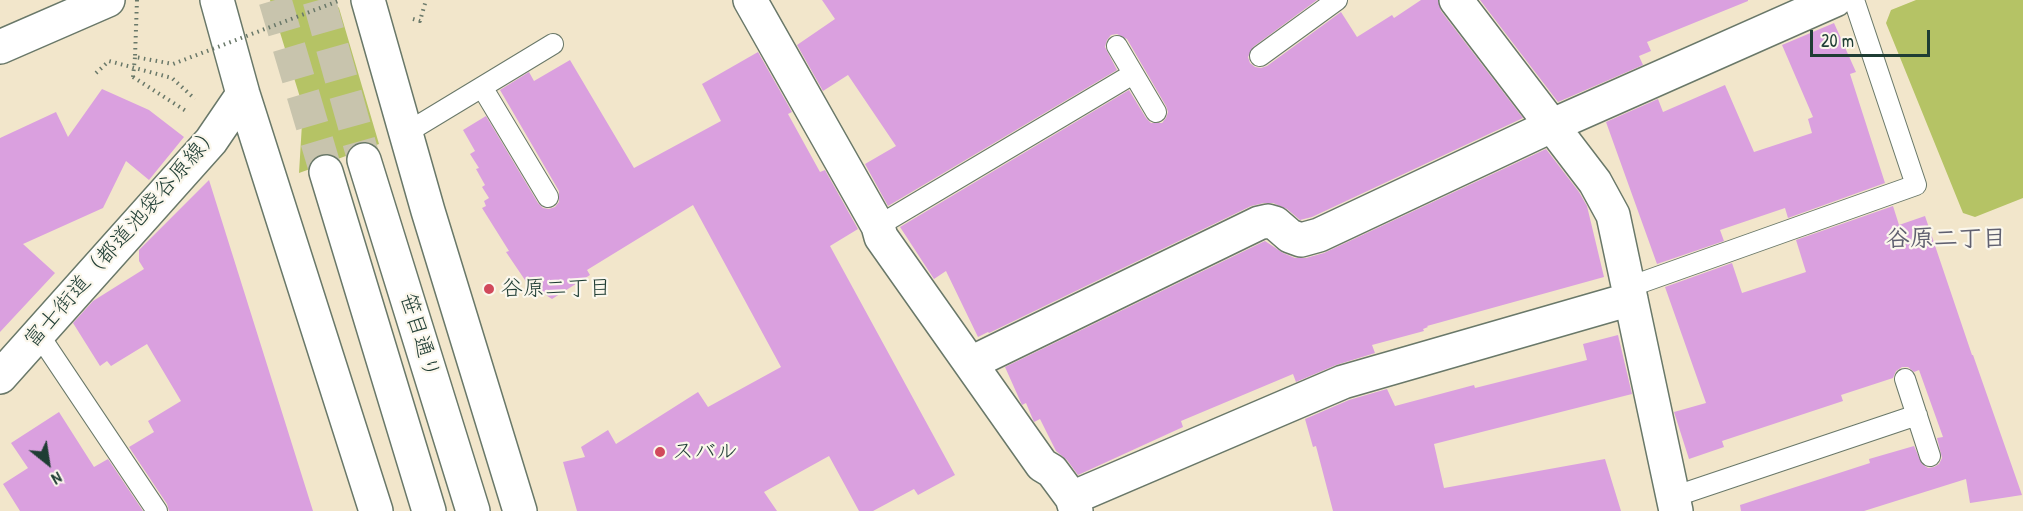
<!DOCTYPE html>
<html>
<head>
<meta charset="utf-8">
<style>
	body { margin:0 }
	#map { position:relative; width:2023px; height:511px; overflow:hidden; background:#f2e6cb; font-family:"Patrick Hand",sans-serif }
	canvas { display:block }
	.north { position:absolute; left:18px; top:433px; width:60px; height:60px; -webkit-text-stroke:4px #fbf7ec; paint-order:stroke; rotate:150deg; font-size:16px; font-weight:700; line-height:24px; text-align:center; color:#1f3d34 }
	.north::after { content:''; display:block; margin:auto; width:21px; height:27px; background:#1f3d34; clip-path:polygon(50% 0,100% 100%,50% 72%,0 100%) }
	.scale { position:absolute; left:1810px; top:30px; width:120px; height:27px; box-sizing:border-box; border:3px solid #1f3d34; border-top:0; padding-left:8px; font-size:18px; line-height:21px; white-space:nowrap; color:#1f3d34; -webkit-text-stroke:4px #fbf7ec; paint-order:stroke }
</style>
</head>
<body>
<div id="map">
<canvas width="2023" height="511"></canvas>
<div class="north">N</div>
<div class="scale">20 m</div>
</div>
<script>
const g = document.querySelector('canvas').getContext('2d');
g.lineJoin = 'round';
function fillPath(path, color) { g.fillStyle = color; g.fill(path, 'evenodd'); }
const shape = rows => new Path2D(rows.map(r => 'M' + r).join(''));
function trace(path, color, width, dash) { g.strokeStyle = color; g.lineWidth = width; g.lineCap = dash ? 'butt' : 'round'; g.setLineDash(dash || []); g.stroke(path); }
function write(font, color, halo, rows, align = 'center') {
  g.font = font + ' "Patrick Hand","Klee One",sans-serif'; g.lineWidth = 4.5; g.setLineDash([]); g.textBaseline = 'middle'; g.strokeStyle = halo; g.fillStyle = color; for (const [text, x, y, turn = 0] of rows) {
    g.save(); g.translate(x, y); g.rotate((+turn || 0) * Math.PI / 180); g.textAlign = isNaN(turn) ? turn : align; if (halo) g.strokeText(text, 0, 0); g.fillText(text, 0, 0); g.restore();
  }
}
const green = shape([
	[270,0,331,0,339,8,379,144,299,173,303,107],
	[1916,0,2023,0,2023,198,1975,217,1963,213,1886,23,1891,10]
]);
const building = shape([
	[822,0,1317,0,1253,47,1248,57,1250,63,1255,67,1261,68,1267,66,1341,12,1357,37,1392,15,1394,18,1421,0,1438,0,1441,11,1523,118,1312,217,1300,220,1287,209,1273,203,1264,203,1251,206,989,333,988,332,978,337,946,271,934,279,900,227,1129,90,1146,118,1151,123,1162,123,1166,118,1168,112,1166,106,1127,39,1117,34,1111,35,1107,40,1105,47,1117,70,888,206,865,164,896,146,848,75,823,91,797,45,835,19],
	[1480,0,1748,0,1748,1,1647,42,1651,51,1639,56,1643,65,1558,102],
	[1834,23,1856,72,1850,74,1885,183,1788,218,1785,208,1720,230,1724,241,1657,264,1606,122,1658,99,1663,112,1725,85,1754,152,1812,133,1808,119,1813,117,1782,45],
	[758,52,792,112,788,114,820,172,825,170,858,229,830,246,955,475,918,495,914,489,873,511,859,511,829,456,764,492,777,511,577,511,563,462,585,457,581,447,608,430,616,444,698,392,708,407,781,367,693,205,587,270,590,275,552,299,527,283,506,252,509,251,482,208,486,206,484,201,489,198,482,187,485,185,476,169,479,168,470,154,475,151,463,130,486,116,538,203,543,208,549,209,555,207,559,202,559,191,500,90,529,72,534,81,570,60,634,168,721,121,702,84],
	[102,89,149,110,184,137,149,180,126,161,103,208,23,244,55,273,0,332,0,138,56,112,68,137],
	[1546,149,1579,192,1587,206,1604,277,1427,326,1428,327,1423,329,1424,331,1372,345,1375,353,1336,365,1296,382,1293,374,1181,421,1183,427,1078,475,1067,460,1056,451,1040,419,1034,422,1026,403,1022,405,1005,367,1265,241,1283,253,1295,258,1306,258,1324,253],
	[209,180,313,511,169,511,167,504,129,447,154,432,148,421,181,401,147,344,111,366,107,361,100,366,73,323,93,301,144,269,139,261,139,250],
	[1893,206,1899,225,1925,216,1972,355,1973,355,2022,495,1970,503,1966,479,1864,511,1741,511,1740,505,1870,463,1869,459,1914,446,1922,464,1928,468,1934,467,1939,464,1942,458,1937,438,1943,437,1919,370,1914,372,1908,367,1902,367,1896,371,1893,378,1841,395,1843,401,1722,441,1724,447,1689,459,1674,412,1706,403,1665,287,1732,263,1742,293,1806,272,1796,240],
	[1618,335,1632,394,1434,444,1444,488,1605,459,1621,511,1333,511,1316,446,1313,447,1305,419,1349,400,1387,389,1395,406,1474,385,1475,388,1587,360,1583,344],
	[59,412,94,467,108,459,143,511,20,511,3,484,28,468,11,443]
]);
const secondaryTunnel = shape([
	[275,0,326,172],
	[319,0,364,160]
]);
const path = shape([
	[413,19,420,21,426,0],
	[96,73,109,61,172,78,195,99],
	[133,77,186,111]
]);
const service = shape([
	[1117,46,1156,112],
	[1260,56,1337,0],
	[482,87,548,197],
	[406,133,553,44],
	[878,226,1133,74],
	[1629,287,1916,185,1854,0],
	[39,335,157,511],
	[1905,379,1930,456],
	[1673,497,1917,415]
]);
const minor = shape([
	[750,0,878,226,881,237,1042,465,1052,471,1072,498,1076,511],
	[1456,0,1595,182,1613,215,1676,511],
	[971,363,1259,223,1268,221,1275,223,1290,236,1301,240,1319,235,1553,125,1835,0],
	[1072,498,1343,382,1631,299]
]);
const secondary = shape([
	[217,0,243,94,376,511],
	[368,0,428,211,520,511],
	[364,160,473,511],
	[326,172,429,511],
	[0,377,211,141,243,94]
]);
const primary = shape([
	[0,47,108,0]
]);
const pathBridge = shape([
	[137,0,135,57,173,64,341,0],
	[133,77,135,57]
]);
const markers = [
	[489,289,6,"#d1495b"],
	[660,452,6,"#d1495b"]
];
const streetNames = [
	["富士街道（都道池袋谷原線）",123,237,-49],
	["笹目通り",419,336,73]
];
const poiNames = [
	["谷原二丁目",501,289],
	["スバル",672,452]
];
const neighbourhoodNames = [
	["谷原二丁目",1946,240]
];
fillPath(green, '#b5c365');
fillPath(building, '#daa0df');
trace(secondaryTunnel, '#c8c4ad', 33, [33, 16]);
trace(service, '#697869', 22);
trace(minor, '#697869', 36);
trace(secondary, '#697869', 36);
trace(primary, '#697869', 36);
trace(path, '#697869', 4, [1.5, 4.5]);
trace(service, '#fff', 20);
trace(minor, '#fff', 33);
trace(secondary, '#fff', 33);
trace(primary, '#fff', 33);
trace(pathBridge, '#697869', 4, [1.5, 4.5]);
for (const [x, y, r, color] of markers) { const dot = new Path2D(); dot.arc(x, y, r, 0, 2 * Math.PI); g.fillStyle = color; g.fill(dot); trace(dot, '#fbf7ec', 2); }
write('22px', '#1f3d34', '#fbf7ec', streetNames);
write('22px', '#1f3d34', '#fbf7ec', poiNames, 'left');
write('bold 24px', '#606070', '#fbf7ec', neighbourhoodNames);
</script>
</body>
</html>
